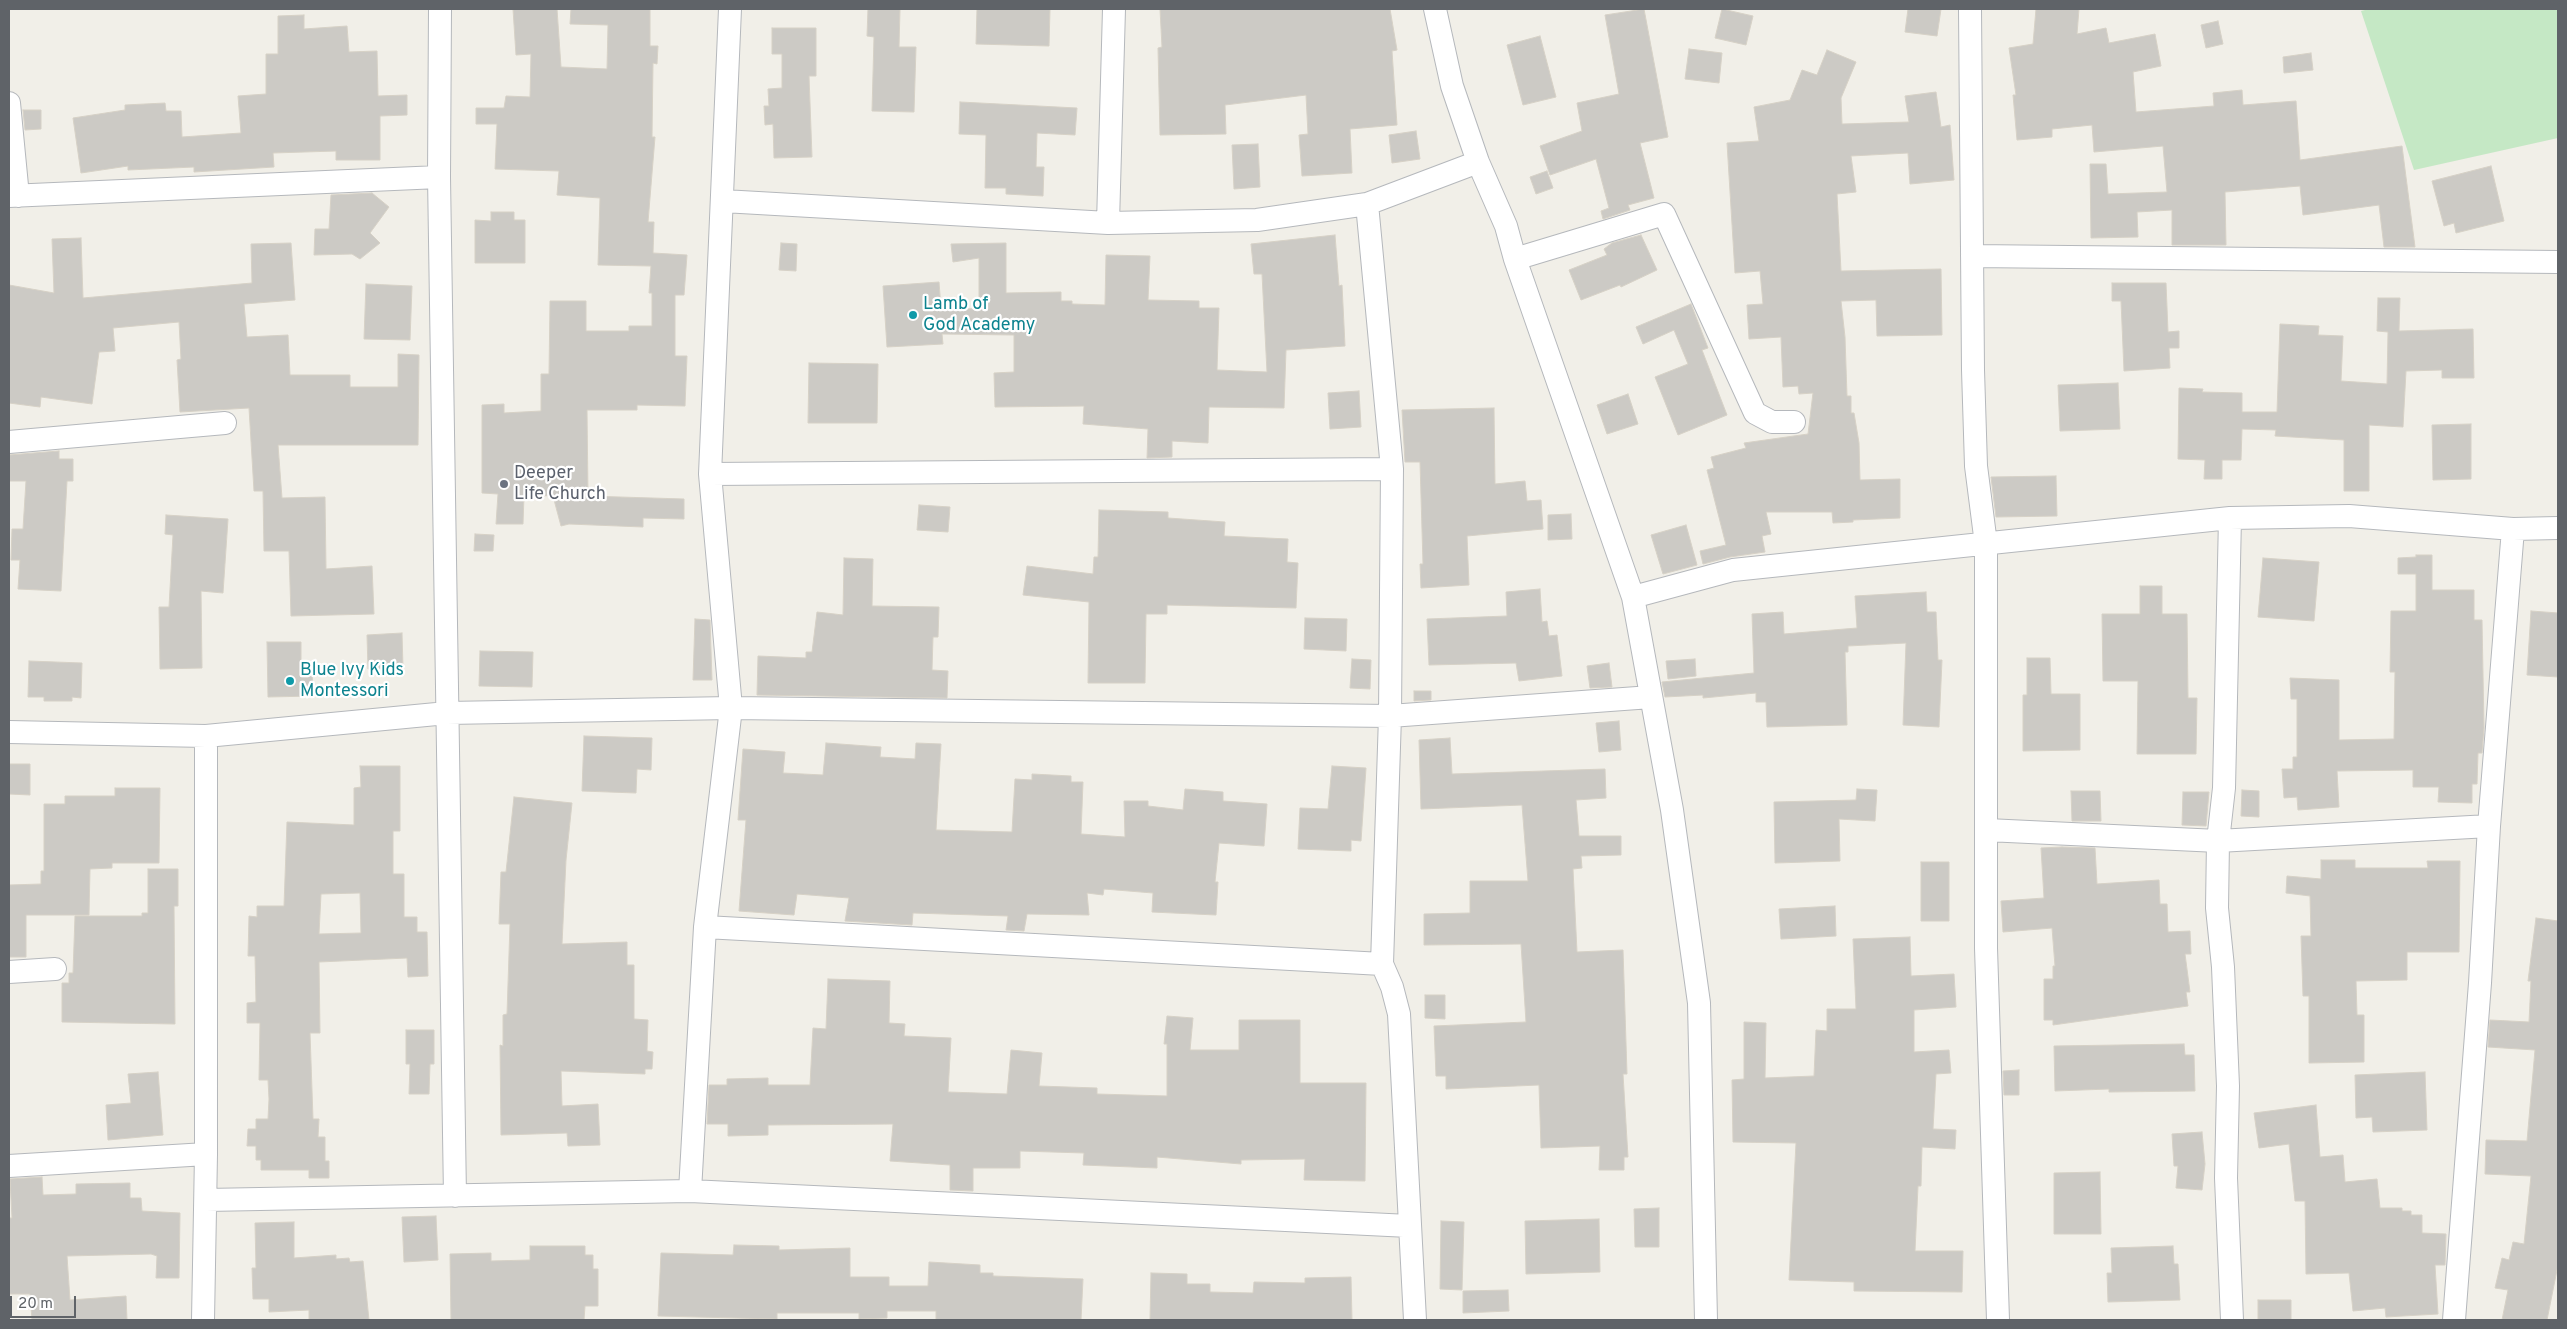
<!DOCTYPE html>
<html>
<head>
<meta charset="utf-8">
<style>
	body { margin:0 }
	#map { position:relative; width:2567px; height:1329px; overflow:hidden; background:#f1efe8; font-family:Overpass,sans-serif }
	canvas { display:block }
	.frame { position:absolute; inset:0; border:10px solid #5f6368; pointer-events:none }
	.scale { position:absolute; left:10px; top:1296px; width:66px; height:22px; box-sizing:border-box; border:2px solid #5f6368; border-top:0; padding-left:6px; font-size:15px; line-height:18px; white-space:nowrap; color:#5f6368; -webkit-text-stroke:4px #fff; paint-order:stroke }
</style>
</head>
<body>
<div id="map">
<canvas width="2567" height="1329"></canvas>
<div class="frame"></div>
<div class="scale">20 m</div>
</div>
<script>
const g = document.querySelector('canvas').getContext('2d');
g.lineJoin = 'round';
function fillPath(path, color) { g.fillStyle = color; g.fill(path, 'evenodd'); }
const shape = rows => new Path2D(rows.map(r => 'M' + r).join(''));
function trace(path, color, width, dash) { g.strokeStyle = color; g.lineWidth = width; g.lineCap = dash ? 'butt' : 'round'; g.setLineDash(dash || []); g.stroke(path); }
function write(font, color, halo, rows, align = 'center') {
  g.font = font + ' Overpass,sans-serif'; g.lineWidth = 4.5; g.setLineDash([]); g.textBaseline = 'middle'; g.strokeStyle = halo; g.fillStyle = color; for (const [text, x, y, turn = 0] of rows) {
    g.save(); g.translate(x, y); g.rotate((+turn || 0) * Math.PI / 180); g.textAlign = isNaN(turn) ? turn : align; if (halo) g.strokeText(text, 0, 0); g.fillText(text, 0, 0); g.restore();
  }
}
const green = shape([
	[2369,9,2558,9,2558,138,2414,170,2361,11]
]);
const building = shape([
	[513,9,557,9,561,67,607,69,608,25,570,24,571,9,650,9,650,46,658,46,657,64,653,63,652,137,655,137,648,222,654,222,653,253,687,255,684,295,675,295,675,356,687,356,685,406,637,405,637,410,587,410,588,496,684,499,684,519,643,518,643,527,569,524,561,526,553,496,524,495,523,524,496,524,498,494,482,493,482,405,504,404,504,413,541,411,541,374,549,374,550,301,586,301,586,331,629,331,629,326,652,326,652,293,649,293,651,266,598,265,600,198,557,195,559,171,495,169,497,124,476,124,476,108,504,108,506,96,530,97,531,54,516,55,513,9],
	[868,9,900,9,899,47,916,47,914,112,872,111,874,37,867,36,868,9],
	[977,9,1050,9,1049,46,976,44,977,9],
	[1160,9,1390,9,1397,50,1392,51,1397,125,1350,129,1352,173,1302,176,1299,135,1308,134,1306,95,1225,105,1226,134,1160,135,1158,48,1162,47,1160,9],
	[1644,9,1668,137,1640,143,1654,198,1628,205,1630,210,1603,219,1601,211,1609,208,1596,159,1550,175,1540,146,1582,131,1577,103,1619,94,1605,15,1644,9],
	[1722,9,1753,16,1746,45,1715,38,1722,9],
	[1908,9,1941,9,1937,36,1905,32,1908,9],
	[2036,9,2079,9,2077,34,2106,28,2109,43,2155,34,2161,66,2133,72,2136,112,2214,106,2213,93,2242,90,2243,105,2296,101,2300,160,2402,146,2415,247,2384,247,2379,205,2303,215,2300,186,2225,192,2226,245,2172,245,2172,210,2137,212,2138,237,2091,238,2090,164,2106,164,2108,194,2167,192,2163,146,2094,152,2092,125,2052,129,2052,137,2017,140,2013,95,2016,95,2009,48,2033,44,2036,9],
	[304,15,304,29,347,26,349,52,377,51,378,96,407,95,407,115,380,116,380,160,336,160,336,151,273,153,274,167,194,172,194,167,128,170,128,166,81,173,73,118,125,110,125,105,165,103,166,111,181,111,182,137,241,133,238,96,266,94,266,54,278,54,278,16,304,15],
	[2218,21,2223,44,2206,48,2201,25,2218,21],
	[772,28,816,28,816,76,809,76,812,157,774,158,773,124,765,125,764,106,769,106,768,89,782,88,782,54,772,54,772,28],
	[1540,36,1556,97,1523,105,1507,45,1540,36],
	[1689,49,1722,53,1719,83,1685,79,1689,49],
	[1827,50,1856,62,1841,98,1842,124,1909,122,1905,96,1936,92,1941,127,1950,125,1954,180,1910,184,1908,153,1851,156,1856,192,1837,194,1841,271,1941,269,1942,335,1877,336,1876,300,1841,301,1845,337,1847,396,1851,396,1851,413,1854,413,1859,443,1860,480,1900,479,1900,518,1853,520,1853,522,1833,523,1832,512,1766,512,1771,534,1762,536,1765,552,1730,557,1703,564,1700,551,1726,545,1707,470,1714,468,1711,457,1746,448,1744,443,1808,434,1813,393,1799,394,1798,386,1783,387,1781,337,1749,339,1747,305,1763,304,1760,271,1735,273,1727,143,1759,141,1754,107,1790,100,1802,70,1817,75,1827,50],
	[2311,53,2313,70,2284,73,2283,57,2311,53],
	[960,102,1077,108,1075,135,1037,133,1036,167,1044,167,1043,196,1006,194,1006,188,985,188,986,135,959,134,960,102],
	[23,110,41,110,41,129,25,130,23,110],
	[1416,131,1420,159,1392,163,1389,135,1416,131],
	[1258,144,1260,187,1234,189,1232,145,1258,144],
	[2491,166,2504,221,2456,233,2454,223,2444,226,2432,181,2491,166],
	[1547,171,1553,188,1536,194,1530,177,1547,171],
	[372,193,389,207,370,233,380,243,360,259,352,254,314,255,315,229,329,229,331,195,372,193],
	[491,212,514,212,514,220,525,220,525,263,475,263,475,220,491,221,491,212],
	[1335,235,1339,286,1342,285,1345,346,1286,350,1284,408,1209,407,1208,443,1172,441,1172,457,1147,458,1148,429,1083,424,1084,406,995,407,994,373,1014,372,1014,335,942,334,943,344,887,347,883,286,939,282,941,308,979,309,979,258,953,262,951,244,1006,243,1006,293,1061,292,1061,301,1072,301,1072,304,1105,305,1106,255,1150,256,1148,300,1199,301,1199,308,1219,308,1217,370,1267,372,1262,274,1254,274,1251,244,1335,235],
	[1641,235,1657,270,1621,287,1620,285,1581,300,1569,270,1607,255,1604,249,1612,243,1641,235],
	[81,238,83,298,252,283,251,244,291,243,295,300,244,304,247,337,288,335,290,375,350,375,350,387,398,387,398,354,419,355,418,445,278,445,282,498,325,497,326,569,372,566,374,614,291,616,289,551,264,551,263,491,254,491,249,408,180,412,177,360,181,359,179,322,113,328,115,351,99,352,92,404,41,397,40,407,9,403,9,285,54,293,52,239,81,238],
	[781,243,797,244,796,271,779,270,781,243],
	[2112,283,2166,283,2168,332,2179,331,2179,348,2169,348,2170,368,2124,371,2121,301,2112,301,2112,283],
	[366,284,412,286,410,340,364,339,366,284],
	[2378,298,2400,298,2399,331,2473,329,2474,378,2442,378,2442,370,2406,371,2403,427,2369,425,2369,491,2344,491,2344,440,2275,436,2276,430,2242,429,2241,460,2222,460,2222,479,2204,479,2205,460,2178,459,2179,388,2203,389,2202,392,2242,393,2242,412,2277,412,2280,324,2319,326,2318,335,2343,336,2341,381,2387,384,2388,332,2377,331,2378,298],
	[1691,304,1708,348,1702,350,1727,415,1678,435,1655,377,1688,364,1674,330,1643,344,1636,327,1691,304],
	[809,363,878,364,877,423,808,423,809,363],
	[2118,383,2120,429,2060,431,2058,385,2118,383],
	[1359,391,1361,427,1330,429,1328,393,1359,391],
	[1628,394,1638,424,1607,434,1597,405,1628,394],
	[1494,408,1495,484,1525,481,1527,501,1541,500,1543,529,1467,536,1469,585,1421,588,1420,564,1423,564,1420,462,1405,462,1402,410,1494,408],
	[2471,424,2471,479,2433,480,2432,425,2471,424],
	[59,451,59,459,73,459,73,481,67,481,61,591,18,589,20,560,11,560,12,529,23,529,26,481,9,481,9,455,59,451],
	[2056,476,2057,516,1996,517,1991,477,2056,476],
	[919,505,950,507,948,532,917,530,919,505],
	[1099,510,1168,512,1168,518,1225,522,1224,536,1288,539,1287,562,1298,563,1296,608,1167,605,1167,614,1146,614,1145,683,1088,683,1089,602,1023,595,1027,566,1093,574,1094,557,1098,557,1099,510],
	[1571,514,1572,539,1548,540,1548,515,1571,514],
	[166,515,228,519,223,593,201,591,202,668,160,669,159,607,169,607,173,535,165,534,166,515],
	[1686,525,1697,565,1663,574,1651,535,1686,525],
	[475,534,494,535,493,551,474,551,475,534],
	[2416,555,2432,555,2432,590,2474,590,2474,620,2482,620,2484,728,2482,753,2478,753,2477,784,2472,784,2472,803,2438,802,2439,787,2413,787,2413,770,2337,771,2339,807,2298,810,2297,797,2284,798,2282,769,2293,769,2293,757,2297,757,2297,699,2291,699,2290,678,2339,680,2339,740,2394,739,2395,672,2390,672,2391,611,2416,611,2416,574,2398,574,2398,558,2416,557,2416,555],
	[844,558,873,559,872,606,939,607,938,637,933,637,932,670,948,671,947,698,757,695,758,656,806,658,806,652,812,652,817,612,843,615,844,558],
	[2263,558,2319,562,2314,621,2258,617,2263,558],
	[2140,586,2162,586,2162,614,2187,614,2188,698,2197,698,2196,754,2137,754,2138,681,2103,681,2102,614,2140,614,2140,586],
	[1540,589,1542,622,1547,621,1549,636,1557,635,1562,676,1519,681,1516,663,1429,665,1427,619,1507,616,1506,592,1540,589],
	[1926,592,1927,612,1936,612,1938,660,1942,660,1939,727,1903,725,1906,643,1848,646,1848,652,1845,652,1847,725,1767,727,1766,702,1756,702,1756,693,1703,698,1703,695,1665,697,1662,682,1754,673,1752,614,1783,612,1784,634,1857,628,1855,596,1926,592],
	[2531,611,2558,613,2558,677,2527,675,2531,611],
	[1305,618,1347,619,1346,651,1304,649,1305,618],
	[695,619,710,620,712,680,693,680,695,619],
	[402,633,403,668,368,669,367,635,402,633],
	[267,642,301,642,301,666,312,665,313,696,268,697,267,642],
	[480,651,533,652,532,687,479,686,480,651],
	[2027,658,2050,658,2051,694,2080,694,2080,750,2023,751,2023,695,2027,695,2027,658],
	[1352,659,1371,660,1370,689,1350,688,1352,659],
	[1695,659,1696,676,1668,679,1666,661,1695,659],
	[29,661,82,663,81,698,72,697,72,701,44,701,44,697,28,697,29,661],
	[1609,663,1612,687,1590,688,1587,666,1609,663],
	[1414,691,1431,691,1431,700,1414,701,1414,691],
	[1619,721,1621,750,1599,752,1596,723,1619,721],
	[584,736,652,738,651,770,637,769,636,793,582,791,584,736],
	[1450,738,1452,774,1605,769,1606,798,1576,800,1579,836,1621,836,1621,855,1581,856,1582,868,1573,869,1577,952,1623,950,1627,1074,1623,1074,1628,1157,1624,1157,1624,1170,1599,1170,1600,1146,1541,1148,1539,1085,1446,1089,1446,1076,1436,1076,1434,1026,1526,1022,1521,944,1424,945,1424,914,1470,913,1470,881,1528,881,1522,805,1421,809,1419,740,1450,738],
	[826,743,881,747,880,757,915,759,916,743,941,744,936,830,1012,832,1015,779,1032,780,1032,774,1071,776,1071,782,1083,782,1081,834,1125,837,1124,801,1148,801,1148,806,1183,810,1185,789,1223,792,1223,801,1267,804,1264,846,1219,843,1215,882,1218,882,1216,915,1152,912,1153,893,1104,889,1103,895,1087,893,1089,915,1027,914,1024,931,1006,930,1008,916,913,913,912,925,845,921,849,898,797,894,794,915,739,911,746,820,738,820,743,749,785,752,783,773,823,775,826,743],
	[9,764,30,764,30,795,9,794,9,764],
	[360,766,400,766,400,831,393,831,393,874,404,874,404,917,417,917,417,932,427,932,428,976,408,977,407,958,319,962,320,1033,310,1033,313,1119,319,1119,318,1137,325,1137,325,1161,329,1161,329,1178,309,1178,309,1170,261,1170,261,1160,256,1160,256,1146,247,1146,248,1129,256,1129,256,1119,268,1119,269,1099,268,1080,259,1080,260,1023,247,1023,247,1003,256,1002,255,956,248,956,249,916,257,917,257,906,284,906,287,822,354,825,354,788,361,787,360,766],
	[360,893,361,933,319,934,321,894,360,893],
	[1332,766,1366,768,1361,841,1351,840,1351,851,1298,849,1300,808,1328,809,1332,766],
	[115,788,160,788,159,863,112,863,112,868,90,869,89,915,26,915,26,957,9,957,9,885,41,884,41,871,44,871,44,804,65,804,65,796,115,796,115,788],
	[1857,789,1877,790,1875,821,1839,819,1840,861,1775,863,1774,802,1856,800,1857,789],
	[2242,790,2259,791,2259,817,2241,816,2242,790],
	[2071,791,2100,791,2101,821,2072,821,2071,791],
	[2183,792,2209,792,2206,826,2182,825,2183,792],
	[514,797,572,803,566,860,562,944,627,942,627,965,634,965,634,1019,648,1020,647,1051,653,1052,652,1069,645,1069,645,1074,561,1071,562,1106,598,1104,600,1145,568,1146,567,1133,501,1135,500,1045,503,1046,503,1015,507,1014,510,924,499,924,501,872,506,872,514,797],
	[2062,847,2095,848,2097,884,2159,880,2160,904,2167,904,2168,932,2190,931,2191,954,2185,954,2190,992,2186,992,2188,1006,2053,1025,2053,1020,2044,1020,2044,979,2053,979,2053,966,2055,966,2052,928,2003,932,2001,901,2044,898,2041,848,2062,847],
	[2321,860,2355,860,2355,868,2428,868,2427,861,2460,861,2459,952,2407,952,2407,980,2356,981,2357,1015,2364,1015,2364,1062,2309,1063,2309,996,2303,996,2301,936,2311,936,2310,896,2286,893,2287,876,2321,879,2321,860],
	[1921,862,1949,862,1949,921,1921,921,1921,862],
	[148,869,178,869,178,906,174,906,175,1024,62,1022,62,983,69,983,69,973,73,973,75,916,142,916,142,913,148,913,148,869],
	[1835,906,1836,936,1781,939,1779,909,1835,906],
	[2536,918,2558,921,2558,1265,2547,1320,2502,1320,2508,1290,2495,1288,2502,1258,2509,1260,2513,1242,2524,1244,2531,1176,2485,1174,2486,1140,2527,1141,2535,1050,2488,1047,2490,1020,2529,1022,2531,981,2528,981,2536,918],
	[1910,937,1911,976,1954,974,1956,1007,1914,1010,1914,1052,1949,1050,1951,1073,1936,1074,1933,1129,1956,1130,1955,1149,1922,1147,1921,1186,1918,1186,1915,1251,1963,1251,1962,1292,1854,1291,1854,1282,1789,1280,1796,1143,1733,1142,1732,1080,1744,1079,1744,1022,1766,1023,1765,1078,1814,1076,1816,1030,1827,1031,1827,1009,1856,1009,1853,939,1910,937],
	[828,979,890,981,889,1023,905,1024,904,1036,951,1038,948,1092,1007,1094,1011,1050,1042,1053,1039,1086,1097,1088,1097,1094,1167,1096,1167,1044,1164,1044,1167,1016,1193,1018,1190,1050,1239,1050,1239,1020,1300,1020,1300,1083,1366,1083,1365,1181,1304,1180,1305,1159,1241,1160,1241,1164,1157,1157,1157,1168,1083,1165,1084,1153,1020,1151,1020,1168,973,1168,973,1191,950,1190,950,1165,890,1161,893,1124,768,1125,768,1135,728,1136,728,1124,707,1124,709,1085,727,1085,727,1079,768,1078,768,1085,810,1085,813,1028,826,1029,828,979],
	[1425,995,1445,995,1445,1019,1425,1018,1425,995],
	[406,1030,434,1030,434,1064,430,1064,429,1094,409,1094,410,1064,406,1064,406,1030],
	[2184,1044,2185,1055,2194,1055,2195,1091,2109,1092,2109,1089,2055,1091,2054,1046,2184,1044],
	[2019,1070,2019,1095,2004,1095,2003,1071,2019,1070],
	[158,1072,163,1135,108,1140,106,1105,131,1103,128,1074,158,1072],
	[2425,1072,2427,1130,2373,1132,2372,1117,2356,1118,2355,1075,2425,1072],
	[2316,1105,2320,1157,2343,1155,2345,1182,2377,1179,2380,1208,2402,1208,2402,1211,2411,1211,2411,1215,2422,1215,2422,1233,2446,1234,2445,1265,2435,1265,2438,1314,2386,1317,2385,1308,2353,1311,2349,1273,2306,1274,2305,1201,2295,1201,2289,1144,2259,1148,2254,1113,2316,1105],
	[2202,1132,2205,1164,2202,1190,2176,1188,2178,1166,2174,1166,2172,1134,2202,1132],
	[2100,1172,2101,1234,2054,1234,2054,1173,2100,1172],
	[42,1177,43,1195,76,1194,76,1184,130,1183,130,1198,141,1198,142,1211,180,1213,179,1278,156,1278,157,1256,151,1254,67,1256,70,1300,126,1296,127,1320,32,1320,30,1294,9,1294,9,1218,12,1218,10,1179,42,1177],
	[1659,1208,1659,1247,1635,1247,1634,1209,1659,1208],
	[436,1216,438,1260,404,1262,402,1217,436,1216],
	[1599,1219,1600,1272,1526,1274,1525,1221,1599,1219],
	[1441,1221,1464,1222,1462,1290,1440,1289,1441,1221],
	[294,1222,294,1258,336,1255,336,1259,349,1258,350,1262,363,1261,369,1320,309,1320,309,1310,269,1312,269,1299,253,1299,252,1268,256,1268,255,1223,294,1222],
	[734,1245,779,1246,779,1250,850,1248,850,1277,889,1277,889,1286,928,1286,929,1262,980,1265,980,1273,993,1273,993,1276,1083,1279,1081,1320,936,1320,936,1311,887,1311,887,1318,859,1319,859,1313,777,1313,777,1319,658,1316,661,1253,733,1255,734,1245],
	[530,1246,585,1246,585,1255,593,1255,593,1269,598,1269,598,1306,585,1306,584,1320,451,1320,450,1254,491,1253,491,1261,530,1260,530,1246],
	[2173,1246,2174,1264,2178,1264,2180,1300,2108,1302,2107,1273,2112,1273,2111,1248,2173,1246],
	[1151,1273,1187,1274,1187,1284,1210,1284,1210,1292,1253,1293,1254,1282,1305,1283,1305,1278,1351,1277,1352,1320,1150,1320,1151,1273],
	[1508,1290,1509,1311,1463,1313,1463,1291,1508,1290],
	[2258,1300,2291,1300,2291,1320,2258,1320,2258,1300]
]);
const street = shape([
	[440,9,439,177,455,1196],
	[1435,9,1452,86,1478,162,1506,226,1515,259,1633,597,1672,810,1699,1003,1706,1320],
	[1970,9,1973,370,1976,466,1986,544,1986,948,1998,1320],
	[9,103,18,196],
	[9,196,439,177],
	[723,201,1108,223,1257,220,1367,204,1478,162],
	[1367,204,1392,469,1390,716,1382,964,1392,987,1399,1014,1415,1320],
	[1108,223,1114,9],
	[1972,256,2558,262],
	[1515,259,1664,214,1755,413,1772,422,1794,422],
	[9,442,225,423],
	[710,474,1392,469],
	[2230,518,2224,788,2218,841,2217,908,2223,967,2228,1086,2226,1178,2232,1320],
	[1633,597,1733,570,2230,518,2349,516,2513,529,2558,528],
	[9,732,206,736,447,713,731,708,1390,716,1651,697],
	[1987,830,2218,841,2489,826],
	[705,927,1382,964],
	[9,972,55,969],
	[9,1166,206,1154],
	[690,1191,705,927,731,708,710,474,730,9],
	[206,1200,690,1191,1409,1226],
	[203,1320,206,1154,206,736],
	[2454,1320,2480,983,2489,826,2513,529]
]);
const markers = [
	[913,315,5,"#0f9aa8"],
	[504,484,5,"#6b7280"],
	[290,681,5,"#0f9aa8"]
];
const cultureNames = [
	["Lamb of",923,305],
	["God Academy",923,326],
	["Blue Ivy Kids",300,671],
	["Montessori",300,692]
];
const worshipNames = [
	["Deeper",514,474],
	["Life Church",514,495]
];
fillPath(green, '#c5e8c5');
fillPath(building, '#cccac5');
trace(building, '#d6d1c6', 1);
trace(street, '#b5b8bc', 24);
trace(street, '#fff', 22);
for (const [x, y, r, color] of markers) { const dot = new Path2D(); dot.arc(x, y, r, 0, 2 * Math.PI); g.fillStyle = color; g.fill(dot); trace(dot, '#fff', 2); }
write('18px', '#0d838f', '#fff', cultureNames, 'left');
write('18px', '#5b616d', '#fff', worshipNames, 'left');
</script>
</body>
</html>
